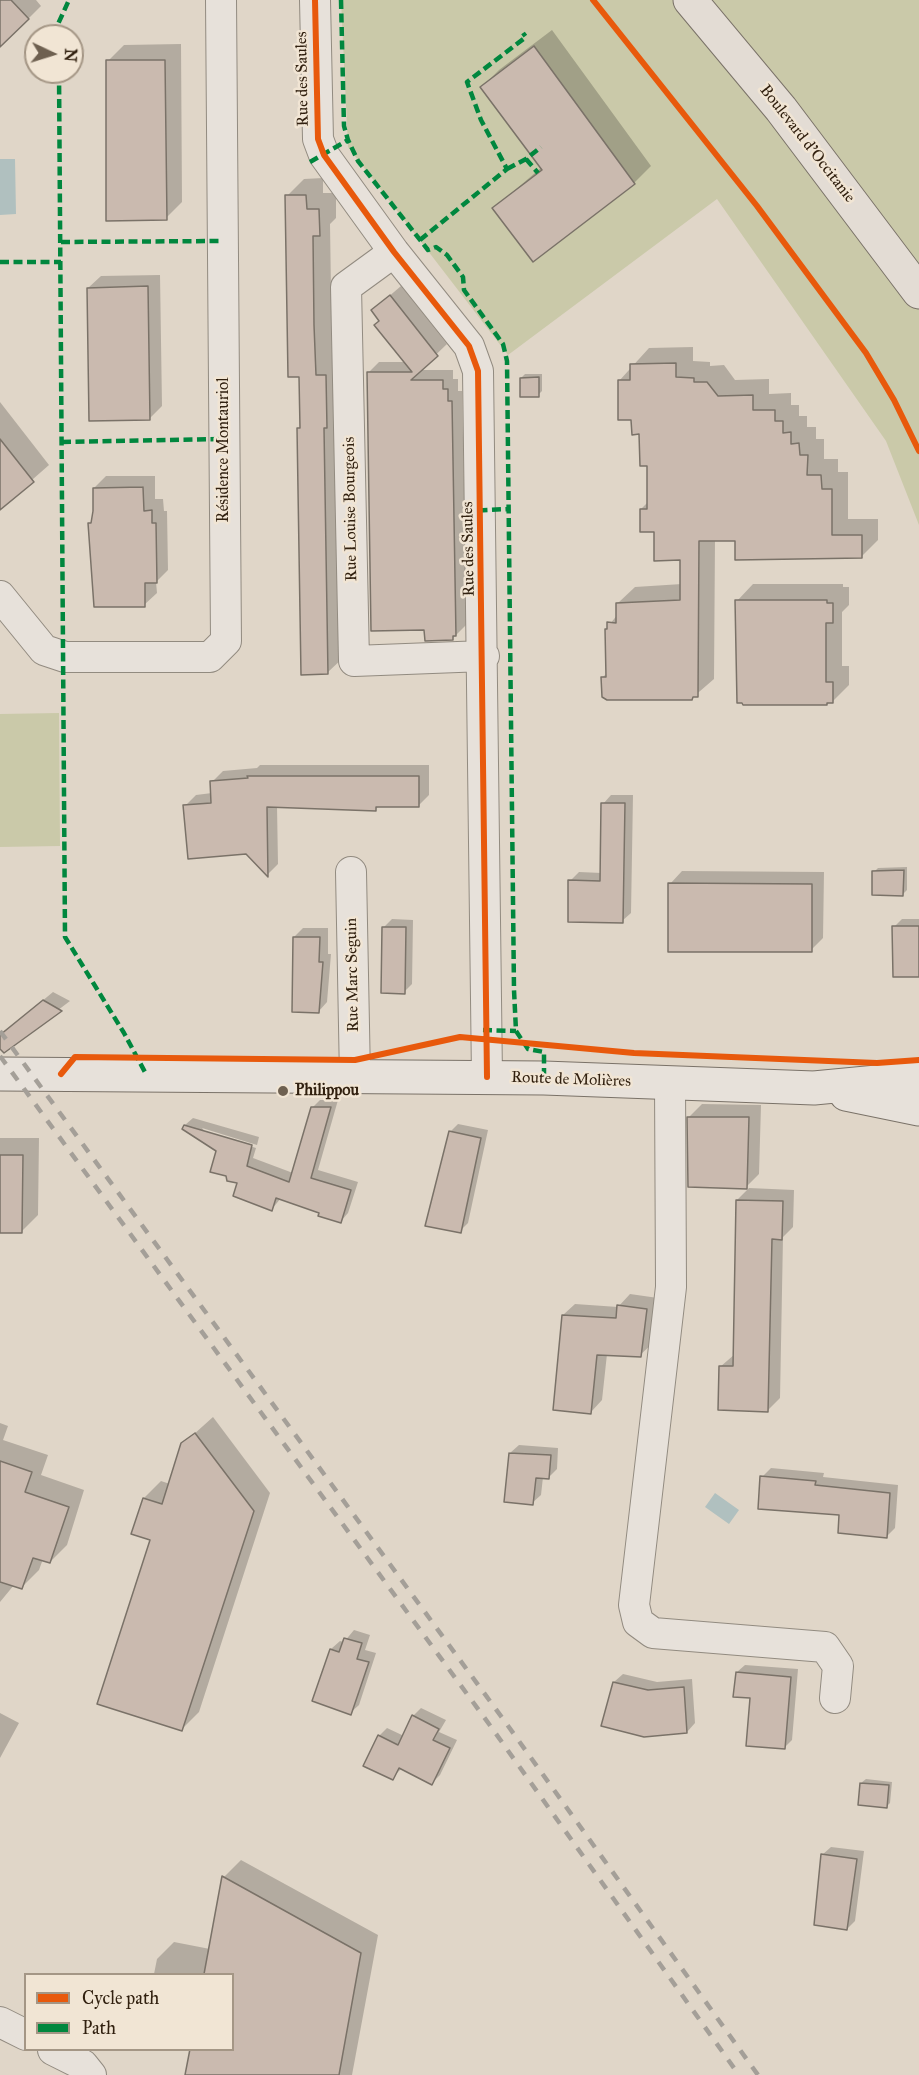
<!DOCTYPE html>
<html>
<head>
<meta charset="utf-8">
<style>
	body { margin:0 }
	#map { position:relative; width:919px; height:2075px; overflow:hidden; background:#e0d6c8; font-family:"IM FELL Great Primer",serif }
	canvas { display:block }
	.legend { position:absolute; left:24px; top:1973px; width:210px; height:78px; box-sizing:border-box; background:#f1e5d4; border:2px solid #a49685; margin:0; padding:8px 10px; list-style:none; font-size:18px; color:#31200f }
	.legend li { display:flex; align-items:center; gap:12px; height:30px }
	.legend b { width:30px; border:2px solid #a49685 }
	.north { position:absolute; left:24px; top:24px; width:60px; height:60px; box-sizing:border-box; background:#f1e5d4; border:2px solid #a49685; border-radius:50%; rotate:94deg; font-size:16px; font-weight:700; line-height:24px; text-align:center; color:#31200f }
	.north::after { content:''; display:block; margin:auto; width:21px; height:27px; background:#6e6050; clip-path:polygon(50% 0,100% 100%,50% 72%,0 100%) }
</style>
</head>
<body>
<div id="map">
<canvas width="919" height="2075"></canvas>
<ul class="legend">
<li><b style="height:8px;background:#e8590c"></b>Cycle path</li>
<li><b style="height:8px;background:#00873e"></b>Path</li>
</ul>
<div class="north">N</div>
</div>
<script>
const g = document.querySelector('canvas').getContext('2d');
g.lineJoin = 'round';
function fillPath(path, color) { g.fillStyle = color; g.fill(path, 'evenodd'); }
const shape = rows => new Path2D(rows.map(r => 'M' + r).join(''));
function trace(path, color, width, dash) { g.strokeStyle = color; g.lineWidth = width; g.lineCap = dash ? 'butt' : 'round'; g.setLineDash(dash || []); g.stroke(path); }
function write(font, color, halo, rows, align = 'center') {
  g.font = font + ' "IM FELL Great Primer",serif'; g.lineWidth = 5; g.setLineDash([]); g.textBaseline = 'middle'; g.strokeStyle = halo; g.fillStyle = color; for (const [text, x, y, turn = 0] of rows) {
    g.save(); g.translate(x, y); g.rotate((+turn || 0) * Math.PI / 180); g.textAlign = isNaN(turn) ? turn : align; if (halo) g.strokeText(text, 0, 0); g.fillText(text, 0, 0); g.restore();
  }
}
const green = shape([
	[341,0,919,0,919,525,886,441,717,199,508,355,348,147],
	[59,713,60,846,0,847,0,714]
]);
const water = shape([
	[0,159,15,159,16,214,0,215],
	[715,1493,739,1510,729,1524,705,1507]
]);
const shadow = shape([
	[0,0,36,0,41,6,0,47],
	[552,30,651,166,634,183,494,208,542,167,482,87,499,70],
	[181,44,182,202,166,218,108,61,124,45],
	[323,178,323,193,336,193,336,218,330,224,332,359,343,359,345,656,327,673,298,429,301,426,301,375,287,196,304,179],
	[160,275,162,406,150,418,88,288,101,276],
	[401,286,447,344,420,370,453,370,453,379,458,379,458,391,462,391,467,624,453,638,426,628,368,373,379,362,406,362,373,310],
	[693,347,693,361,710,362,710,366,724,365,735,380,769,379,769,394,791,393,791,405,799,405,799,416,807,416,807,427,816,427,816,439,824,439,824,459,838,459,838,472,848,472,848,519,878,519,878,540,861,557,736,540,715,540,714,679,692,698,603,677,607,673,606,629,618,614,618,603,635,587,682,584,682,559,655,530,641,509,648,502,648,464,641,433,633,419,619,381,649,348],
	[525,374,542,374,542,391,538,395,521,378],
	[0,402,49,465,0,508],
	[106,476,155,476,155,499,163,499,164,511,167,511,168,570,156,582,157,593,144,605,89,524,94,520,94,488],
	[753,584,843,584,843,587,849,587,849,605,842,612,842,666,849,666,849,685,833,701,827,704,737,601],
	[260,765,429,765,429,795,418,806,380,805,376,809,277,806,278,864,268,874,246,853,185,806,196,795,212,793,212,782,223,771,257,768],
	[611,795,633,795,631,913,622,921,570,881,579,872,602,873,603,804],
	[907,867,907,890,903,894,874,872,878,868],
	[682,871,824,872,823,938,811,950,670,884],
	[392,919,413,920,412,984,404,992,383,928],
	[902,919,919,919,919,975,894,927],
	[303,928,328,928,328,954,331,954,327,1002,319,1011,294,937],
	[53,992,70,1001,4,1051,0,1046,0,1036],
	[320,1100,338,1100,318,1170,358,1182,348,1213,341,1221,281,1198,272,1209,217,1151,185,1125,193,1118,259,1137,257,1145,202,1128,206,1133,256,1148,253,1158,293,1173,312,1108],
	[702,1104,761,1105,759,1174,746,1187,689,1117],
	[458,1124,488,1130,468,1223,460,1231,450,1132],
	[0,1138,39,1138,38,1215,21,1232,0,1231],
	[749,1188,794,1190,793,1227,783,1237,780,1398,768,1410,720,1367,735,1354,737,1200],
	[630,1294,658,1298,652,1344,640,1355,607,1354,602,1400,591,1412,563,1315,575,1304,618,1307],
	[213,1417,270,1493,199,1712,182,1729,144,1498,161,1481,170,1484,183,1444],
	[0,1423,8,1426,3,1440,48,1455,41,1475,84,1490,67,1545,50,1562,43,1559,39,1570,22,1587,14,1585,0,1602],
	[519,1445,558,1448,557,1469,549,1477,543,1477,541,1495,532,1503,510,1453],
	[771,1468,824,1473,823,1477,898,1485,895,1528,886,1537,762,1477],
	[354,1630,370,1635,365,1650,376,1653,359,1705,350,1713,331,1649,340,1641,344,1642],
	[745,1665,798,1669,792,1740,784,1748,737,1672],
	[623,1674,657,1682,692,1679,695,1723,687,1732,614,1682],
	[421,1708,446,1720,439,1732,457,1740,440,1775,432,1783,402,1768,392,1778,379,1736,387,1728,404,1736,413,1716],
	[0,1713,19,1723,0,1758],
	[866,1779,892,1782,890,1803,886,1807,861,1783],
	[831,1847,864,1851,855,1921,847,1929,822,1855],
	[241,1860,378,1935,352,2075,187,2075,232,2050,232,1974,154,1974,157,1959,174,1942,210,1949,224,1877]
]);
const building = shape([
	[0,0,11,0,29,19,0,47,0,0],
	[534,46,635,184,533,262,492,208,542,170,480,87,534,46],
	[106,60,165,60,167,220,106,221,106,60],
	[285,195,306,195,307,209,319,209,320,236,313,236,314,325,316,375,326,375,327,428,324,428,328,674,301,675,297,428,300,428,299,377,288,377,285,195],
	[148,286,150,420,89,421,87,288,148,286],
	[390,295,438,356,411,380,443,380,443,389,448,389,448,401,452,401,456,636,453,636,453,640,425,641,424,630,371,631,367,372,412,372,374,325,379,321,371,310,390,295],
	[676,363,676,377,694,378,694,382,707,382,718,396,753,395,753,410,775,410,775,421,783,421,783,433,791,432,791,444,799,443,800,455,808,455,807,475,821,475,822,489,832,489,832,535,862,535,862,558,735,560,735,541,699,541,698,697,693,697,692,700,607,700,602,697,601,677,606,677,605,629,607,629,607,622,616,623,616,603,680,600,680,560,654,561,654,532,640,532,640,509,647,509,647,466,640,466,639,434,632,435,631,420,618,420,618,380,630,380,630,364,676,363],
	[539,377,539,397,520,397,520,378,539,377],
	[0,439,34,482,0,510,0,439],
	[143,487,144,511,152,510,152,523,156,523,157,583,145,583,145,607,94,607,88,523,91,523,93,511,93,488,143,487],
	[735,600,827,600,827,603,833,603,833,623,826,623,826,682,833,682,833,703,827,703,827,705,743,705,742,703,737,703,735,600],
	[247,776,419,776,419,807,376,807,376,811,267,807,268,877,246,854,188,859,183,805,211,803,210,781,248,778,247,776],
	[601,803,625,803,623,923,568,922,568,880,600,881,601,803],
	[904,870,903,896,872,895,872,871,904,870],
	[668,883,812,884,812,952,668,952,668,883],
	[892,926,919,926,919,977,893,977,892,926],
	[382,927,406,927,405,994,381,993,382,927],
	[293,937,320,937,319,962,323,962,319,1013,292,1012,293,937],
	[43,1000,62,1011,4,1053,0,1049,0,1035,43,1000],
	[311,1107,331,1107,311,1178,351,1190,341,1223,318,1216,319,1213,276,1198,272,1211,233,1196,237,1183,227,1181,226,1176,210,1172,216,1151,182,1129,184,1125,252,1145,247,1166,289,1182,311,1107],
	[687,1117,749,1117,747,1189,688,1187,687,1117],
	[449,1131,481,1138,461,1233,425,1226,449,1131],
	[0,1155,23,1155,22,1233,0,1233,0,1155],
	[736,1200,783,1201,782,1240,772,1239,768,1412,718,1410,719,1366,733,1366,736,1200],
	[617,1305,647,1309,641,1357,597,1355,591,1414,553,1410,562,1315,616,1318,617,1305],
	[195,1433,254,1511,182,1731,97,1704,150,1540,131,1534,143,1498,162,1504,181,1443,195,1433],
	[509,1453,551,1455,549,1479,536,1478,533,1505,504,1502,509,1453],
	[0,1461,32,1472,25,1492,69,1507,50,1563,33,1558,22,1589,0,1582,0,1461],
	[760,1476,816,1481,815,1485,890,1493,887,1538,838,1533,839,1515,758,1509,760,1476],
	[344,1638,362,1643,357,1659,369,1662,351,1715,312,1701,330,1649,339,1652,344,1638],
	[736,1672,791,1677,785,1749,746,1746,750,1698,733,1697,736,1672],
	[613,1682,648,1690,684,1687,687,1733,644,1737,601,1726,613,1682],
	[412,1715,439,1729,433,1740,450,1748,432,1785,399,1768,393,1780,363,1766,378,1735,398,1745,412,1715],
	[860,1783,889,1785,887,1808,858,1805,860,1783],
	[821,1854,857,1859,847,1930,814,1925,821,1854],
	[222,1876,361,1953,339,2075,185,2075,190,2049,232,2049,232,1974,204,1974,222,1876]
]);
const minor = shape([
	[315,0,318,139,324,155,394,252,469,346,478,371,487,1077],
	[394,252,346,287,354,661,484,656],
	[0,596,44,650,65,657,210,657,226,641,221,0],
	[351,872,355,1077],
	[670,1083,671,1287,634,1605,638,1622,653,1633,825,1647,838,1666,835,1698],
	[0,2022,26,2035],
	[53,2050,83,2065,91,2075]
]);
const secondary = shape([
	[0,1074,544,1078,814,1088,919,1078],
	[846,1094,919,1109]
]);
const primary = shape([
	[690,0,781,109,919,292]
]);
const rail = shape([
	[0,1031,506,1723,758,2075],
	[0,1056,489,1724,739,2075]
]);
const quiet = shape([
	[341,0,344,126,348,140,358,161,428,250,436,247,447,255,463,277,464,290,503,344,507,361,514,990,516,1031,528,1049,544,1052,544,1078],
	[58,36,58,24,69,0],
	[59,72,65,937,124,1033,146,1074],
	[526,159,538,173],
	[310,162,348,140],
	[507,169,526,159,541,147],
	[420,240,507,169,481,120,467,82,526,37,523,33],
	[61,242,222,241],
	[0,262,61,262],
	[62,442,224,439],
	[465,511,509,509],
	[483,1030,516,1031]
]);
const cycleway = shape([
	[315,0,318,139,324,155,394,252,469,346,478,371,487,1077],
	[593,0,757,206,866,353,894,400,919,451],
	[61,1074,75,1057,355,1060,460,1037,634,1053,877,1063,919,1060]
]);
const markers = [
	[283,1091,6,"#6e6050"]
];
const streetNames = [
	["Rue des Saules",303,79,-91],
	["Boulevard d'Occitanie",807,144,52],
	["Résidence Montauriol",224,450,-90],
	["Rue Louise Bourgeois",351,509,-91],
	["Rue des Saules",469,549,-91],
	["Rue Marc Seguin",353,975,-91],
	["Route de Molières",571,1080,2]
];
const poiNames = [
	["Philippou",295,1091]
];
fillPath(green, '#cac9a9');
fillPath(water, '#b0c0bf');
fillPath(shadow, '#0003');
fillPath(building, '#cabaaf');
trace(building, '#7a7268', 1.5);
trace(minor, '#928b80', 32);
trace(secondary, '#7a7268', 35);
trace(primary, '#7a7268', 35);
trace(minor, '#e7e1da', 30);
trace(secondary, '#e7e1da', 33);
trace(primary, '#e3dcd4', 33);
trace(rail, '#a49f98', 4.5, [10, 10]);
trace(quiet, '#00873e', 4.5, [9, 4.5]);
trace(cycleway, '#e8590c', 6);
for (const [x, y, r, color] of markers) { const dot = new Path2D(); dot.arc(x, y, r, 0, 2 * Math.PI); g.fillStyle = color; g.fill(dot); trace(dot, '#f1e5d4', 2); }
write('16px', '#31200f', '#f1e5d4', streetNames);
write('bold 16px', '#31200f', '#f1e5d4', poiNames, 'left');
</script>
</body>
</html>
